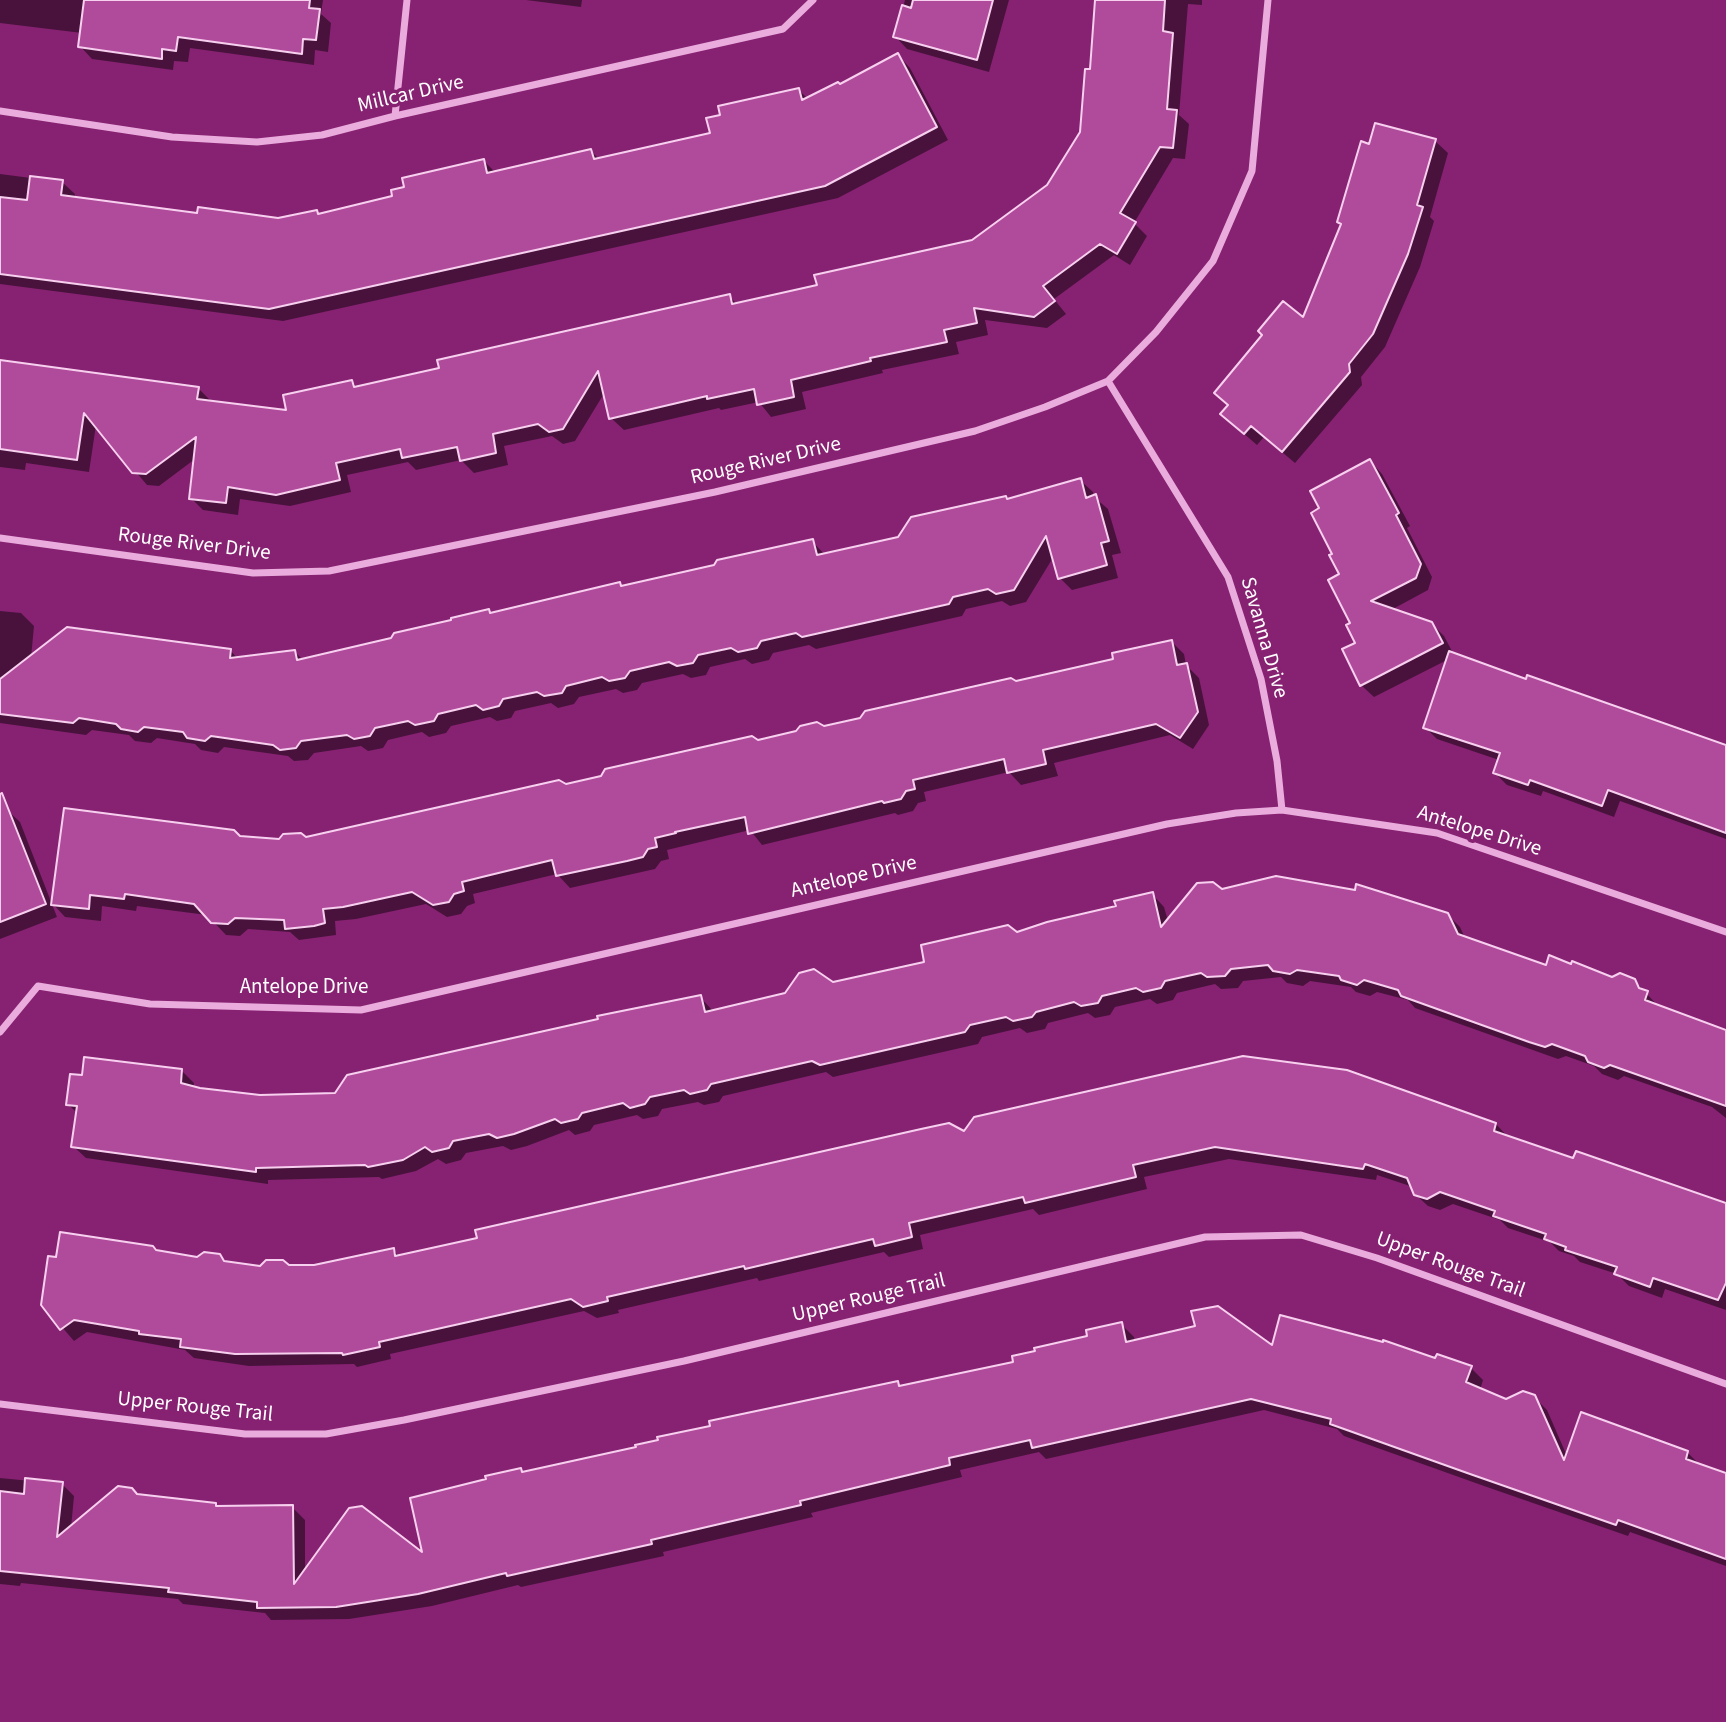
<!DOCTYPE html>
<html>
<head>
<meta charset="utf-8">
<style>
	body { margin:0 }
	canvas { display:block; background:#872171 }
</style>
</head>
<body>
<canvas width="1726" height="1722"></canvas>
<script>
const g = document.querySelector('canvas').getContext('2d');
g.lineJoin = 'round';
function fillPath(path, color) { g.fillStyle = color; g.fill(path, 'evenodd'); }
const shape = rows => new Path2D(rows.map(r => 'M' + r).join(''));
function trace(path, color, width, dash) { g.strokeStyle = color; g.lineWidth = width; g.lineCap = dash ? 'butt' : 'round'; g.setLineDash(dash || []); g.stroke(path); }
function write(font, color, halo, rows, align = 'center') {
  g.font = font + ' "Source Sans 3",sans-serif'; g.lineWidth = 7; g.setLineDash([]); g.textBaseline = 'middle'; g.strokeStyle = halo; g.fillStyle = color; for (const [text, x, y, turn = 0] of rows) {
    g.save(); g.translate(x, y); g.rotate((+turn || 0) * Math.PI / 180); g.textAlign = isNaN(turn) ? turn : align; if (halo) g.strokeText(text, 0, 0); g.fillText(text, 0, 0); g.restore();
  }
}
const shadow = shape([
	[0,0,323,0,321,14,331,23,328,52,315,50,314,65,190,48,188,62,174,61,173,70,92,59,80,46,82,33,0,23],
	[526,0,582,0,581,7],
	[905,0,1009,0,989,72,907,49,895,36],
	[1097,0,1202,0,1202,5,1188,4,1179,115,1189,124,1185,159,1173,158,1134,223,1147,236,1130,265,1114,255,1054,299,1066,314,1047,328,985,320,988,335,956,342,959,354,882,370,883,373,802,392,806,409,771,417,759,402,721,410,719,408,624,430,611,418,605,392,575,441,563,444,552,436,504,446,508,465,474,473,461,460,416,470,408,462,347,475,351,492,290,506,240,499,238,515,203,510,191,498,195,459,159,486,147,485,96,425,89,472,26,463,25,470,0,467,0,361,198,388,211,401,288,412,352,382,358,388,729,296,738,305,819,286,973,241,1048,186,1081,132,1091,71],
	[898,55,910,68,948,140,838,198,283,321,0,284,0,174,62,182,75,194,74,199,199,215,279,220,317,212,320,215,395,197,484,161,496,173,591,151,600,160,712,134,799,90,808,99,840,86],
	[1435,141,1448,153,1430,217,1434,221,1420,267,1385,347,1361,377,1362,385,1295,463,1264,437,1257,445,1235,426,1229,406,1216,393,1303,320,1343,226,1339,222,1371,146],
	[1370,461,1382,474,1410,526,1407,528,1432,577,1428,590,1391,610,1431,623,1444,636,1454,655,1726,747,1726,839,1620,801,1614,817,1543,791,1541,796,1507,785,1495,773,1499,760,1437,739,1425,727,1449,659,1374,697,1361,685,1358,643,1341,574],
	[1080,480,1093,492,1094,497,1108,509,1121,553,1112,555,1118,578,1072,590,1060,578,1054,556,1026,602,1010,606,1002,601,966,609,962,616,816,649,809,645,773,653,769,660,752,664,745,659,710,667,706,675,691,678,683,674,642,683,637,690,623,693,616,689,579,697,574,704,558,708,551,703,515,711,511,718,497,721,490,717,451,726,446,733,429,737,422,732,388,740,383,748,368,751,361,746,314,753,308,760,294,761,288,756,224,747,218,753,201,750,195,744,157,738,151,743,135,741,129,735,92,730,86,735,0,723,0,611,21,613,34,626,31,658,230,650,238,659,295,652,303,660,392,640,488,611,492,614,620,584,623,588,812,541,825,555,899,539,1006,497,1009,501],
	[1172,642,1184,654,1186,665,1199,678,1209,725,1193,749,1170,735,1054,763,1058,776,1021,785,1009,772,924,792,926,801,918,803,913,811,898,815,895,813,762,845,750,830,667,850,669,859,661,861,655,869,570,888,557,874,473,894,475,903,467,906,461,914,447,917,426,904,356,919,335,921,336,935,299,940,290,932,248,929,240,936,226,935,207,915,137,906,136,911,102,906,101,921,65,917,53,904,239,837,280,840,305,838,565,786,1115,660],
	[7,810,20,822,57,917,0,939,0,813],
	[1221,890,1447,914,1460,927,1465,938,1547,967,1612,979,1634,980,1659,1007,1726,1032,1726,1118,1712,1107,1624,1076,1618,1080,1602,1074,1594,1066,1566,1056,1558,1059,1415,1008,1408,1000,1377,992,1370,996,1356,992,1351,987,1310,981,1303,986,1287,983,1281,977,1243,981,1238,988,1221,989,1215,984,1177,993,1173,1000,1157,1004,1150,999,1115,1007,1110,1015,1095,1018,1088,1013,1048,1023,1045,1029,1027,1033,1020,1028,982,1037,978,1044,833,1077,826,1072,723,1096,719,1102,704,1105,698,1102,662,1109,658,1116,643,1119,637,1115,594,1125,590,1131,575,1135,569,1130,527,1146,511,1150,503,1146,466,1153,461,1160,446,1164,438,1159,416,1171,382,1179,379,1177,268,1180,268,1184,86,1158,73,1146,78,1114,68,1104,182,1071,194,1083,193,1088,260,1097,336,1095,700,997,713,1011,927,963,1017,933,1118,907,1152,894,1164,907,1168,921],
	[1496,1124,1509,1138,1574,1160,1726,1205,1726,1310,1665,1289,1662,1298,1629,1286,1617,1274,1580,1262,1574,1256,1559,1251,1550,1242,1508,1228,1500,1220,1453,1204,1440,1210,1428,1206,1415,1194,1413,1187,1377,1175,1376,1180,1229,1159,1144,1177,1147,1189,1039,1215,1033,1209,920,1235,923,1249,889,1257,884,1252,759,1281,757,1278,618,1310,619,1313,597,1318,584,1311,390,1354,391,1359,357,1367,354,1364,249,1366,194,1358,185,1350,87,1332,74,1341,43,1305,157,1252,197,1259,219,1256,226,1263,261,1267,314,1266,393,1250,400,1257,965,1134],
	[1121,1324,1134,1337,1135,1342,1273,1348,1436,1360,1471,1368,1483,1380,1480,1390,1506,1401,1534,1397,1547,1410,1567,1456,1687,1452,1700,1465,1726,1475,1726,1566,1630,1532,1628,1536,1484,1486,1344,1436,1337,1429,1264,1410,1046,1459,1039,1452,960,1470,962,1477,811,1513,813,1517,663,1552,664,1556,521,1587,518,1585,432,1606,349,1619,271,1620,265,1613,183,1604,178,1599,21,1583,20,1586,0,1584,0,1478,62,1484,74,1496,71,1528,138,1496,215,1505,217,1507,292,1507,305,1520,305,1571,425,1557,488,1481,520,1470,524,1473,638,1448,897,1383,901,1387,1015,1364]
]);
const building = shape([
	[84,0,310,0,309,8,320,9,316,40,303,39,302,54,178,37,176,51,162,49,162,59,78,47,84,0],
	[913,0,993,0,977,60,893,37,902,5,911,8,913,0],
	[1095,0,1165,0,1163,31,1173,33,1167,109,1177,110,1173,148,1160,147,1120,213,1136,222,1117,254,1100,244,1043,286,1055,301,1034,317,974,308,977,323,944,330,947,342,870,358,871,361,791,380,794,397,757,405,754,389,707,399,707,396,609,419,598,371,563,429,549,432,538,424,493,434,496,453,460,461,457,447,402,458,400,449,336,463,340,480,276,495,228,487,226,503,189,499,196,437,146,474,132,473,84,413,77,460,0,449,0,360,199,387,197,399,286,410,283,395,352,380,354,387,439,368,437,360,730,294,732,304,817,285,814,275,972,240,1047,185,1080,132,1085,69,1090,69,1095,0],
	[898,53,937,127,825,186,269,309,0,274,0,197,27,200,30,176,63,180,61,195,197,213,198,207,278,218,317,210,318,214,392,196,391,190,404,187,402,178,484,159,487,173,591,149,594,159,710,133,706,118,720,115,718,106,799,88,802,100,838,82,840,84,898,53],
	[1375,123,1436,139,1417,205,1423,207,1408,254,1373,334,1349,364,1350,372,1282,452,1251,426,1244,434,1220,414,1228,405,1214,393,1262,335,1258,331,1283,301,1303,317,1341,224,1337,222,1361,141,1369,144,1375,123],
	[1370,459,1399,513,1396,515,1421,564,1416,578,1371,601,1432,622,1443,643,1360,686,1342,649,1355,643,1346,625,1350,623,1328,580,1339,574,1329,555,1332,554,1311,513,1319,508,1310,491,1370,459],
	[1081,478,1086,498,1096,494,1109,541,1101,543,1107,565,1058,579,1046,536,1014,590,996,594,988,589,953,597,949,604,802,637,796,633,761,641,757,648,738,652,731,648,698,655,693,663,677,666,669,662,630,671,625,678,609,681,602,677,566,686,562,693,544,696,537,692,503,699,499,706,483,710,476,705,438,714,434,721,415,725,408,721,375,728,370,736,354,739,347,735,301,741,296,748,280,750,273,745,211,736,205,741,187,738,183,732,144,727,138,732,121,729,116,724,79,718,73,723,0,714,0,679,67,627,231,649,230,658,295,650,297,660,391,638,394,633,451,620,451,618,489,609,490,613,620,582,621,586,714,565,717,560,813,539,817,555,898,537,911,517,1006,496,1007,499,1081,478],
	[1172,640,1177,665,1187,663,1198,712,1180,738,1156,724,1043,750,1046,764,1007,773,1004,759,913,780,915,789,906,791,901,799,884,803,882,801,748,834,745,817,675,832,676,833,655,838,657,847,648,849,643,857,627,861,556,876,552,860,482,877,462,882,464,891,454,894,449,902,433,905,412,892,343,907,323,909,325,923,314,926,285,929,284,920,235,918,228,924,211,923,194,904,125,894,124,899,90,895,89,909,51,905,64,808,234,830,240,836,279,839,283,834,301,833,306,837,559,780,566,784,601,776,605,769,752,736,758,740,796,731,800,726,817,722,824,726,860,718,865,711,1011,678,1016,681,1113,659,1112,653,1172,640],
	[1449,651,1526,679,1527,675,1726,745,1726,833,1608,790,1602,806,1530,780,1528,785,1493,773,1500,753,1423,728,1449,651],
	[2,793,46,904,0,922,0,794,2,793],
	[1276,876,1355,890,1356,884,1448,913,1458,934,1546,965,1549,955,1571,964,1572,961,1612,977,1620,973,1635,979,1639,988,1648,991,1645,1000,1726,1030,1726,1106,1610,1065,1604,1068,1588,1062,1585,1056,1552,1044,1545,1047,1529,1042,1401,996,1398,990,1364,980,1357,985,1341,980,1339,976,1297,970,1290,974,1273,971,1268,965,1231,969,1225,976,1207,977,1201,973,1165,981,1161,988,1143,992,1136,988,1102,996,1098,1003,1081,1006,1074,1002,1036,1012,1032,1017,1013,1021,1006,1017,970,1025,965,1032,820,1065,812,1061,711,1084,707,1090,690,1094,684,1090,650,1097,645,1104,630,1108,623,1103,582,1113,578,1119,561,1123,555,1119,514,1134,497,1138,489,1134,453,1141,449,1148,432,1152,425,1147,403,1160,368,1167,365,1165,256,1168,256,1172,71,1147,77,1106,66,1105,70,1074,82,1075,84,1057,182,1069,181,1083,200,1088,260,1095,335,1093,347,1075,598,1019,597,1016,701,995,705,1012,785,993,799,973,814,969,833,982,924,962,921,945,1008,925,1017,932,1047,922,1116,906,1114,901,1153,892,1161,927,1197,883,1213,882,1222,889,1276,876],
	[1243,1056,1347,1070,1496,1123,1494,1131,1573,1158,1576,1151,1726,1203,1726,1283,1718,1300,1653,1278,1650,1287,1614,1274,1617,1267,1565,1250,1566,1247,1544,1239,1546,1234,1493,1216,1495,1211,1440,1192,1427,1199,1414,1195,1407,1178,1365,1164,1363,1169,1215,1147,1133,1165,1136,1177,1025,1203,1023,1197,909,1223,912,1237,875,1246,873,1239,745,1269,744,1266,607,1297,608,1301,583,1307,571,1299,379,1342,380,1347,343,1355,342,1353,235,1354,180,1347,181,1339,139,1334,139,1331,74,1320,60,1330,41,1305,48,1256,56,1257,60,1232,153,1246,156,1250,197,1257,204,1252,220,1254,224,1261,260,1266,266,1260,283,1260,289,1265,314,1265,394,1248,395,1256,477,1238,475,1230,921,1129,949,1123,964,1131,974,1117,1243,1056],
	[1218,1306,1272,1345,1280,1315,1383,1342,1383,1340,1435,1358,1437,1354,1472,1366,1466,1382,1506,1399,1523,1391,1535,1395,1564,1460,1581,1412,1688,1451,1686,1459,1726,1473,1726,1559,1618,1520,1616,1525,1470,1474,1330,1424,1331,1419,1251,1399,1032,1448,1030,1440,949,1458,950,1465,800,1501,801,1505,651,1540,652,1544,507,1576,506,1573,418,1594,336,1607,257,1608,257,1602,168,1592,169,1588,0,1571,0,1491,24,1494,25,1478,63,1482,57,1537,118,1486,132,1488,137,1494,216,1503,216,1506,293,1505,294,1584,349,1508,362,1506,422,1552,410,1498,486,1479,485,1476,521,1468,522,1472,636,1447,635,1445,658,1440,657,1437,710,1426,709,1421,898,1381,899,1386,1013,1362,1012,1356,1035,1351,1034,1348,1087,1336,1086,1330,1122,1322,1126,1342,1195,1326,1191,1311,1218,1306]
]);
const minor = shape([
	[0,111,172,137,257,142,322,135,395,116,783,29,813,0],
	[395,116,407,0],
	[1108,381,1228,577,1261,679,1277,761,1282,810],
	[0,538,253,573,329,571,715,492,975,431,1045,407,1108,381,1156,332,1213,261,1252,171,1268,0],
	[0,1032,38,986,150,1004,361,1010,1167,824,1236,813,1282,810,1437,833,1726,932],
	[0,1404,245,1434,326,1434,404,1420,684,1361,1205,1237,1301,1235,1377,1258,1726,1384]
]);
const streetNames = [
	["Millcar Drive",411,95,-13],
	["Rouge River Drive",766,462,-13],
	["Rouge River Drive",194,545,7],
	["Savanna Drive",1263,638,74],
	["Antelope Drive",1479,832,17],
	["Antelope Drive",854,878,-13],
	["Antelope Drive",304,988],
	["Upper Rouge Trail",1450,1266,20],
	["Upper Rouge Trail",869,1299,-13],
	["Upper Rouge Trail",195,1408,6]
];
fillPath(shadow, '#0007');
fillPath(building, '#b04a9a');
trace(building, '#f7d0ef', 2);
trace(minor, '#eaabdd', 7);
write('21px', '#fff', '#872171', streetNames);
</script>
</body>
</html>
